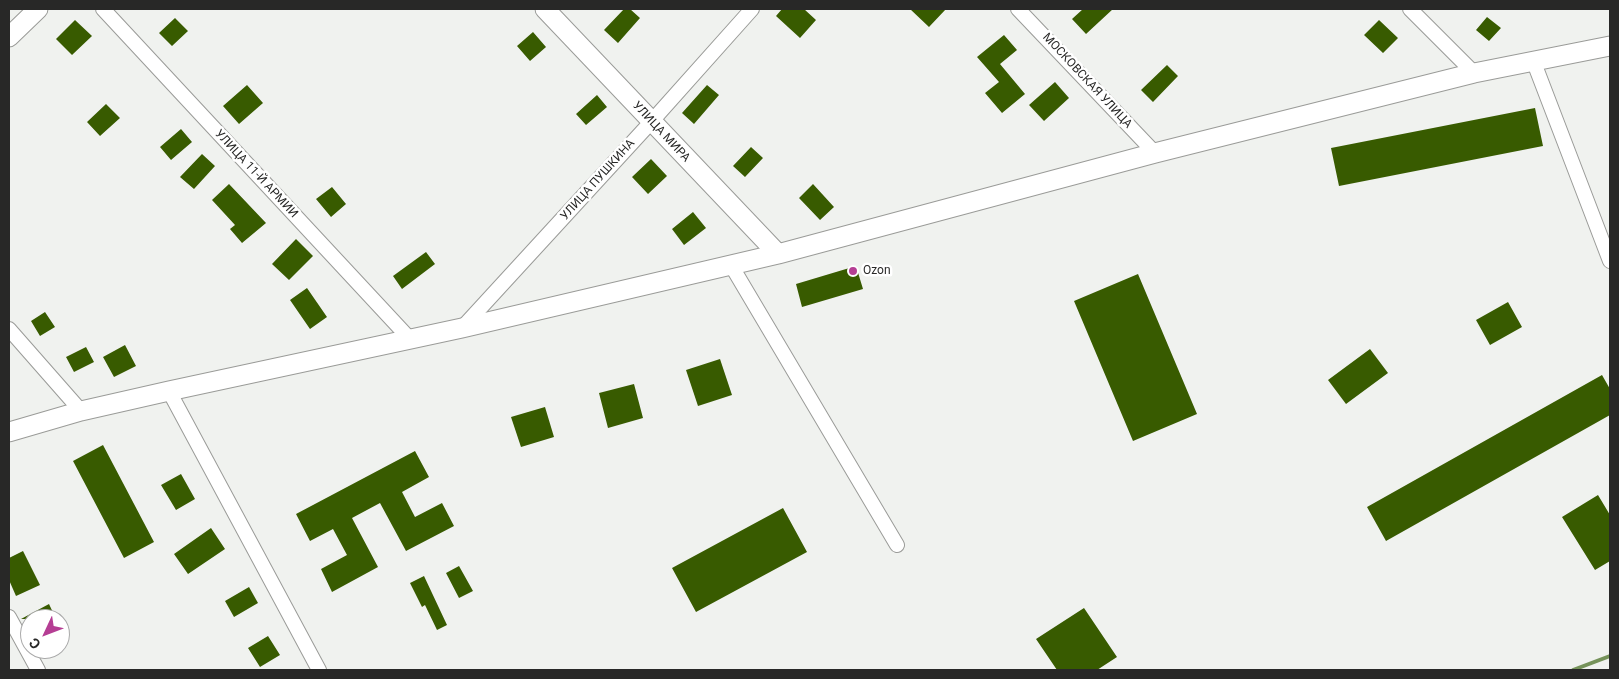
<!DOCTYPE html>
<html>
<head>
<meta charset="utf-8">
<style>
	body { margin:0 }
	#map { position:relative; width:1619px; height:679px; overflow:hidden; background:#f0f2ef; font-family:Roboto,sans-serif }
	canvas { display:block }
	.frame { position:absolute; inset:0; border:10px solid #282827; pointer-events:none }
	.north { position:absolute; left:20px; top:609px; width:50px; height:50px; box-sizing:border-box; background:#fff; border:1px solid #a9a9a9; border-radius:50%; rotate:227deg; font-size:14px; font-weight:700; line-height:20px; text-align:center; color:#282827 }
	.north::after { content:''; display:block; margin:auto; width:18px; height:22px; background:#b53e94; clip-path:polygon(50% 0,100% 100%,50% 72%,0 100%) }
</style>
</head>
<body>
<div id="map">
<canvas width="1619" height="679"></canvas>
<div class="frame"></div>
<div class="north">С</div>
</div>
<script>
const g = document.querySelector('canvas').getContext('2d');
g.lineJoin = 'round';
const shape = rows => new Path2D(rows.map(r => 'M' + r).join(''));
function trace(path, color, width, dash) { g.strokeStyle = color; g.lineWidth = width; g.lineCap = dash ? 'butt' : 'round'; g.setLineDash(dash || []); g.stroke(path); }
function fillPath(path, color) { g.fillStyle = color; g.fill(path, 'evenodd'); }
function write(font, color, halo, rows, align = 'center') {
  g.font = font + ' Roboto,sans-serif'; g.lineWidth = 5; g.setLineDash([]); g.textBaseline = 'middle'; g.strokeStyle = halo; g.fillStyle = color; for (const [text, x, y, turn = 0] of rows) {
    g.save(); g.translate(x, y); g.rotate((+turn || 0) * Math.PI / 180); g.textAlign = isNaN(turn) ? turn : align; if (halo) g.strokeText(text, 0, 0); g.fillText(text, 0, 0); g.restore();
  }
}
const stream = shape([
	[1573,670,1610,656]
]);
const building = shape([
	[624,9,630,9,640,18,618,43,604,30],
	[782,9,804,9,816,20,800,38,776,16],
	[910,9,946,9,929,27],
	[1083,9,1113,9,1086,34,1072,19],
	[1487,17,1501,28,1489,41,1476,30],
	[175,18,188,31,172,46,159,33],
	[75,20,92,36,72,55,56,39],
	[1379,20,1398,38,1383,53,1364,35],
	[533,32,546,47,530,61,517,46],
	[1004,35,1017,50,1000,64,1025,94,1002,113,985,93,999,82,977,57],
	[1167,65,1178,76,1153,102,1141,90],
	[1055,82,1069,98,1044,121,1029,105],
	[247,85,263,103,239,124,223,106],
	[707,85,719,95,694,124,682,113],
	[597,95,607,107,586,125,576,114],
	[106,104,120,118,100,136,87,122],
	[1535,108,1543,146,1339,186,1331,148],
	[181,129,192,142,171,160,160,147],
	[751,147,763,158,745,177,733,166],
	[202,154,215,166,194,189,180,177],
	[651,159,667,176,648,194,632,177],
	[229,184,266,223,242,243,230,229,235,225,212,200],
	[813,184,834,207,820,220,799,198],
	[332,187,346,204,331,217,316,199],
	[693,212,706,228,684,245,672,229],
	[296,239,313,256,289,280,272,264],
	[426,252,435,264,402,289,393,276],
	[856,266,863,289,802,307,796,284],
	[1138,274,1197,414,1133,441,1074,301],
	[307,288,327,317,310,329,290,300],
	[1508,302,1522,327,1490,345,1476,320],
	[45,312,55,327,40,336,31,321],
	[125,345,136,366,114,377,103,357],
	[86,347,94,362,74,372,66,357],
	[1370,349,1388,373,1346,404,1328,380],
	[720,359,732,395,698,406,686,370],
	[1602,375,1610,389,1610,415,1386,541,1367,507],
	[634,384,643,418,608,428,599,393],
	[545,407,554,437,521,447,511,417],
	[103,445,154,542,124,558,73,461],
	[415,451,429,477,402,492,415,517,442,503,454,526,406,551,380,503,352,518,378,567,332,592,321,569,347,555,333,529,310,541,296,514],
	[181,474,195,499,176,510,161,485],
	[1598,495,1610,515,1610,561,1595,570,1562,517],
	[783,508,807,552,696,612,672,568],
	[211,528,225,549,188,574,174,554],
	[23,551,40,585,16,596,9,580,9,558],
	[459,566,473,591,459,598,446,573],
	[424,576,447,625,437,630,425,605,422,607,410,583],
	[249,587,258,603,234,617,225,601],
	[49,604,56,619,21,619],
	[1084,608,1117,657,1097,670,1057,670,1036,639],
	[268,636,280,655,260,667,248,648]
]);
const street = shape([
	[103,9,409,338],
	[1018,9,1155,153],
	[1410,9,1474,73],
	[1533,60,1610,261],
	[731,265,897,545],
	[462,328,652,121,752,9],
	[9,329,81,411],
	[169,391,319,670],
	[9,617,38,670]
]);
const secondary = shape([
	[545,9,778,254],
	[9,37,38,9],
	[9,432,81,411,169,391,462,328,778,254,1155,153,1474,73,1610,46]
]);
const markers = [
	[853,271,5,"#b53e94"]
];
const streetNames = [
	["МОСКОВСКАЯ УЛИЦА",1087,81,47],
	["УЛИЦА МИРА",661,132,47],
	["УЛИЦА 11-Й АРМИИ",256,174,47],
	["УЛИЦА ПУШКИНА",598,180,-48]
];
const poiNames = [
	["Ozon",863,271]
];
trace(stream, '#759259', 4);
fillPath(building, '#385b00');
trace(street, '#9a9b98', 16);
trace(secondary, '#9a9b98', 21);
trace(street, '#fff', 14);
trace(secondary, '#fff', 19);
for (const [x, y, r, color] of markers) { const dot = new Path2D(); dot.arc(x, y, r, 0, 2 * Math.PI); g.fillStyle = color; g.fill(dot); trace(dot, '#fff', 2); }
write('12px', '#282827', '#fff', streetNames);
write('12px', '#282827', '#fff', poiNames, 'left');
</script>
</body>
</html>
